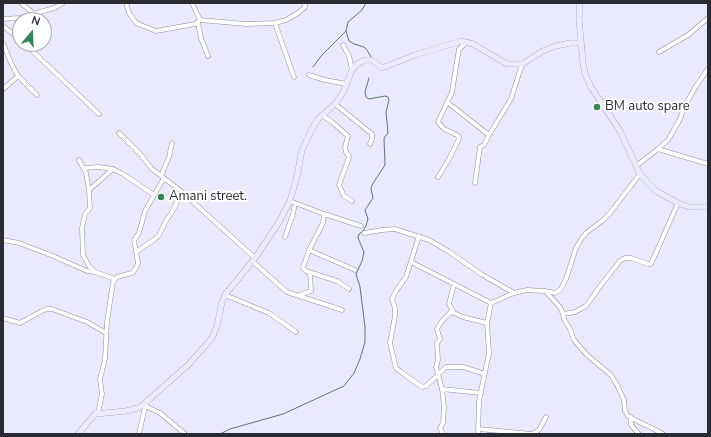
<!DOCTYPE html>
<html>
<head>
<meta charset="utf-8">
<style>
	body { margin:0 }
	#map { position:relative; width:711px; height:437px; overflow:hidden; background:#eae9fe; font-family:"Nunito Sans",sans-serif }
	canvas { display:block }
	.frame { position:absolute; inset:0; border:4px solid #2a2a32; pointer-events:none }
	.north { position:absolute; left:12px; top:12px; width:40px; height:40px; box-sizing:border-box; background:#fff; border:1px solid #aaaaad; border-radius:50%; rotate:19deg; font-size:11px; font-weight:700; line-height:16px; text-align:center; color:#2a2a32 }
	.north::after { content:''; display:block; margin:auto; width:14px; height:18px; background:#358657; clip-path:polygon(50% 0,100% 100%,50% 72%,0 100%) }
</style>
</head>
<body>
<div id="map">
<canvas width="711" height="437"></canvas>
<div class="frame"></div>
<div class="north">N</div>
</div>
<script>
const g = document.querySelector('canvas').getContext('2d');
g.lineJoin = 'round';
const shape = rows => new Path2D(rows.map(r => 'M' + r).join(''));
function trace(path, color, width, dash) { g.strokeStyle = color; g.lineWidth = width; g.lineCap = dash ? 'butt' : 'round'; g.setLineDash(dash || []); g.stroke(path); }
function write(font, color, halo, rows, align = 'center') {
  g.font = font + ' "Nunito Sans",sans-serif'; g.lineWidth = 4; g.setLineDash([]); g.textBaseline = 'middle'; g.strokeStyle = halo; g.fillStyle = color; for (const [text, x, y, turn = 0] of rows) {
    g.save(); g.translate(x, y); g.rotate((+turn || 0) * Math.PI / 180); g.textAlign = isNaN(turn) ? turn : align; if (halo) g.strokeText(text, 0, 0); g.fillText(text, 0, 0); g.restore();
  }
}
const stream = shape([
	[346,31,349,41,354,44,364,47,367,50,371,57],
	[313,67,322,55,346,31,348,22,362,10,366,3],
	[220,434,230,429,283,414,344,386,354,373,360,359,365,342,365,327,360,287,356,274,362,261,364,252,358,238,359,234,363,231,366,226,368,219,365,210,373,198,371,189,372,185,385,165,384,138,388,133,386,112,389,100,388,97,385,96,369,99,366,97,365,92,369,78]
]);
const street = shape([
	[21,3,34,14],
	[126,3,129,13,136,23,156,31,195,24,200,20],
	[192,3,200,20,246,24,275,23,286,20,298,13,305,7,305,3],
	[3,19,20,18,54,8,63,3],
	[198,23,201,38,208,56],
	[275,23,294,77],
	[3,26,20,39],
	[3,43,11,63,18,76,37,95],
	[25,44,99,114],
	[343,45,349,56,352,70],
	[659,52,688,35,708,18],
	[309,75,325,80,347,84],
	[3,89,18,76],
	[448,103,489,135],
	[335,104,372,134,372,139,370,144],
	[322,115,332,122,348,136,345,147,346,152,349,156,348,160,339,185,344,196,352,201],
	[119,133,141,155,152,169,182,192,255,258],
	[658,149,708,164],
	[79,160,86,173,89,190,90,208,85,214,82,228,83,255,89,266,95,272,115,279],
	[636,166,658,149,668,140,679,121,686,104,696,86,708,69],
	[84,168,98,167,113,169,123,174,154,195],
	[161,176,169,157,172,143],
	[438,177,448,161,458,141,459,137,457,135,444,129,438,122,452,92,459,49,467,42],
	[475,183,480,147,484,145,489,135,511,99,522,64],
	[89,190,113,169],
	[290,201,324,214,361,226],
	[324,214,323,223,309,250,303,268,306,271,337,281,349,289],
	[364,233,382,230,395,229,429,240,448,251,481,274,514,293],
	[419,236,406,277,396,291,392,299,395,308,395,316,390,343,396,368,401,372,422,387,426,386,446,367,463,367,485,374],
	[285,237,293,214,295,203],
	[3,240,19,243,53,256,87,271,95,272],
	[309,250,355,270],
	[136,252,155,239,159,235,167,219,171,214,182,192],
	[252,261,287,292,342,310],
	[411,262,491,303],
	[454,284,449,304,454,313,463,317,487,323],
	[545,291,560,307,563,314,564,319,570,329,574,340,587,355,611,375,617,385,624,400,625,411,628,416,641,423,652,428,663,434],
	[225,295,269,313,296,332],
	[300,295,311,291,310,273],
	[452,311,442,321,437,329,440,339,437,343,438,360,436,367,442,389,481,393],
	[563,314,575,312,586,306,601,285,620,261,625,258,631,258,648,264,651,264,678,203],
	[3,318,20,323,42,311,47,309,52,309,87,322,106,333],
	[442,389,444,407,443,423,440,428,443,434],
	[143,405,160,413,185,434],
	[98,413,102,394,100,379,105,359,107,322,113,282,117,277,132,273,136,268,138,263,134,240,139,233,145,211,164,178],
	[631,417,631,425,639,434],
	[478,429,532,434,539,430,546,417],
	[139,434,145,407],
	[478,434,479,401,489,353,487,323,491,303,514,293,527,290,545,291,555,293,561,289,566,279,576,248,582,238,586,233,602,221,610,213,640,174]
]);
const secondary = shape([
	[580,3,579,19,583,63,585,74,591,87,620,131,640,174,656,191,678,203,689,207,708,207],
	[78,434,95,414,126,411,138,408,143,405,189,364,212,338,217,326,222,302,225,295,255,258,279,222,290,201,297,176,302,150,312,129,318,119,335,104,343,93,352,70,357,64,365,60,372,60,382,68,415,55,461,41,473,44,507,64,522,64,543,51,556,46,570,43,581,43]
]);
const markers = [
	[597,107,4,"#358657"],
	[161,197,4,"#358657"]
];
const poiNames = [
	["BM auto spare",605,107],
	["Amani street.",169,197]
];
trace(stream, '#5e7869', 1);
trace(street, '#8d8c9f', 5);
trace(secondary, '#8d8c9f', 6);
trace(street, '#fff', 4);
trace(secondary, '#edebfb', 5.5);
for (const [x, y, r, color] of markers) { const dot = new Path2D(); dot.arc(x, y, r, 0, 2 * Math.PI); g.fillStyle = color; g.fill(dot); trace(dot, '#fff', 1.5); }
write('13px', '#2a2a32', '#fff', poiNames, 'left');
</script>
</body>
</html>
